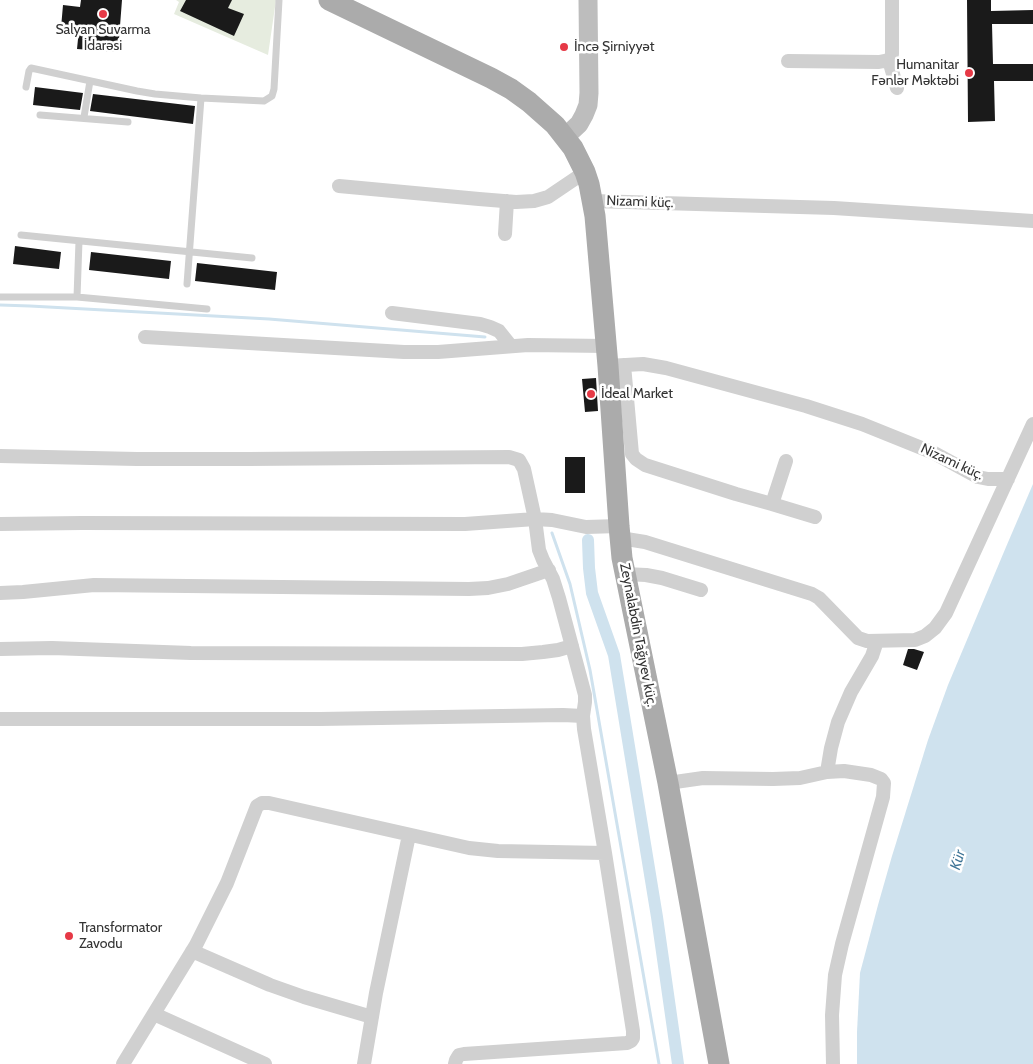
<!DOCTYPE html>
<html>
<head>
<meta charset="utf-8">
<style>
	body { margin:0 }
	canvas { display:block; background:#fff }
</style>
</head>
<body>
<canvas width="1033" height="1064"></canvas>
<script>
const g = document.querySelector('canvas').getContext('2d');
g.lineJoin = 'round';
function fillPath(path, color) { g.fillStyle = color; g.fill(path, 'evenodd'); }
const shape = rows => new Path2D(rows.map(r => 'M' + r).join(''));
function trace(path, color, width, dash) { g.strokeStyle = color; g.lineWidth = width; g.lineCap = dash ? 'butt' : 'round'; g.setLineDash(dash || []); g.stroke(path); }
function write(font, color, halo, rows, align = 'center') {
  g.font = font + ' Cabin,sans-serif'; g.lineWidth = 5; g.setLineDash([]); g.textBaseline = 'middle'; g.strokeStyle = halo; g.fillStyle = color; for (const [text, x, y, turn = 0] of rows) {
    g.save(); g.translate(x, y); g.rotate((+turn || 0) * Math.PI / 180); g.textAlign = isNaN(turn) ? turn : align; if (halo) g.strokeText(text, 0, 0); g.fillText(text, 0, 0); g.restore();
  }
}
const green = shape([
	[176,0,276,0,268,55,174,14,179,2]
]);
const water = shape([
	[1033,484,1033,1064,857,1064,857,1032,860,973,878,905,892,856,928,740,948,685,1006,547]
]);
const stream = shape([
	[0,305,30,306,269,319,485,337],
	[552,533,570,584,590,670,659,1064]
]);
const canal = shape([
	[588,540,589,568,592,593,614,655,657,917,678,1064]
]);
const building = shape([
	[81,0,122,0,118,52,77,49,79,29,61,28,63,5,80,7],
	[186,0,232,0,228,8,244,14,234,36,180,11],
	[967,0,991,0,991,11,1033,10,1033,24,992,24,993,64,1033,64,1033,81,994,81,995,121,968,122],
	[35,87,83,93,80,110,33,105],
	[93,94,195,106,193,124,90,111],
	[15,246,61,252,59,269,13,264],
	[91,252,171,261,169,279,89,270],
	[197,263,277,272,275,290,195,281],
	[596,378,598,411,585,412,582,379],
	[565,457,585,457,585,493,565,493],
	[908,649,914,649,924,652,917,670,903,665]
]);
const lane = shape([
	[26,87,29,71,31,68,137,91,155,94,201,98,264,101,272,96,274,89,279,0],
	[40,115,128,122],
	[84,117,90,81],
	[21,235,252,258],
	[187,284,201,98],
	[0,297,77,297,207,309],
	[77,297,79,241]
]);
const street = shape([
	[889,60,897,88],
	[788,61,879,62,889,60,891,57,892,54,892,0],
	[339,186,479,199,516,202,534,201,548,197,585,172],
	[593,201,834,208,1033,221],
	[505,234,507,201],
	[392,313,480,324,490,327,499,331,511,346],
	[145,337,404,352,438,352,528,345,606,346],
	[624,365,632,454,636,459,645,465,736,494,772,504,815,517],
	[608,366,643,364,666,368,806,406,862,424,934,453,978,477,988,479,1008,479],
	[0,456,137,459,248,459,509,457,519,460,524,469,535,519,539,550,543,560,553,579,559,598,585,695,585,702,583,716,584,729,605,853,633,1031,633,1038,631,1041,627,1043,464,1054,459,1055,456,1060,455,1064],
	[772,504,786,461],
	[0,524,82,523,465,524,535,519,552,520,586,527,619,526],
	[620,538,645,542,812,594,819,598,858,638,867,641,915,640,925,636,935,628,946,613,1033,424],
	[625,574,646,575,662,578,701,590],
	[0,593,23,592,94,585,469,589,488,588,508,584,549,570],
	[0,649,52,648,191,653,522,654,543,652,558,650,572,646],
	[0,719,320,719,563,715,583,716],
	[827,772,831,748,838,722,851,692,872,656,877,641],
	[668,783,703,778,773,779,800,778,827,772,844,771,871,775,881,779,884,783,883,797,842,944,835,975,832,1015,833,1064],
	[192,951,270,985,304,997,372,1017],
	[154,1014,265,1064],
	[123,1064,196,945,227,883,257,806,262,803,269,803,469,848,498,851,605,853],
	[364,1064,376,993,409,835]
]);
const secondary = shape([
	[565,137,579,124,584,115,588,105,589,93,588,0]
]);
const primary = shape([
	[329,0,491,78,511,89,529,102,555,125,573,148,585,172,589,184,595,216,608,366,619,526,622,558,668,783,719,1064]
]);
const markers = [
	[103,14,5,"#e63946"],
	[564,47,5,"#e63946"],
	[969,73,5,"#e63946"],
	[591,394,5,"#e63946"],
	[69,936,5,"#e63946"]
];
const poiNames = [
	["Salyan Suvarma",103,30,"center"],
	["İdarəsi",103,46,"center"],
	["İncə Şirniyyət",574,47],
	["Humanitar",959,65,"right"],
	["Fənlər Məktəbi",959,81,"right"],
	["İdeal Market",601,394],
	["Transformator",79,928],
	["Zavodu",79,944]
];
const streetNames = [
	["Nizami küç.",640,202,2],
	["Nizami küç.",952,462,25],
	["Zeynalabdin Tağıyev küç.",638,635,79]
];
const waterNames = [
	["Kür",958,860,-74]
];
fillPath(green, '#e6ecdf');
fillPath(water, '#cfe2ee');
trace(stream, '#cfe2ee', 3);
trace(canal, '#cfe2ee', 12);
fillPath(building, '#1a1a1a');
trace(lane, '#d0d0d0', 7);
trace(street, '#d0d0d0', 14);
trace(secondary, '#bdbdbd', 19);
trace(primary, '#ababab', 21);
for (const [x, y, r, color] of markers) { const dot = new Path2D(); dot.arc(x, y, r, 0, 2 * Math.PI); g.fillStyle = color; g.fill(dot); trace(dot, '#fff', 2); }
write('14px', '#333', '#fff', poiNames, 'left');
write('14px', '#333', '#fff', streetNames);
write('italic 15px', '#3f7597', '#fff', waterNames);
</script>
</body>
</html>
